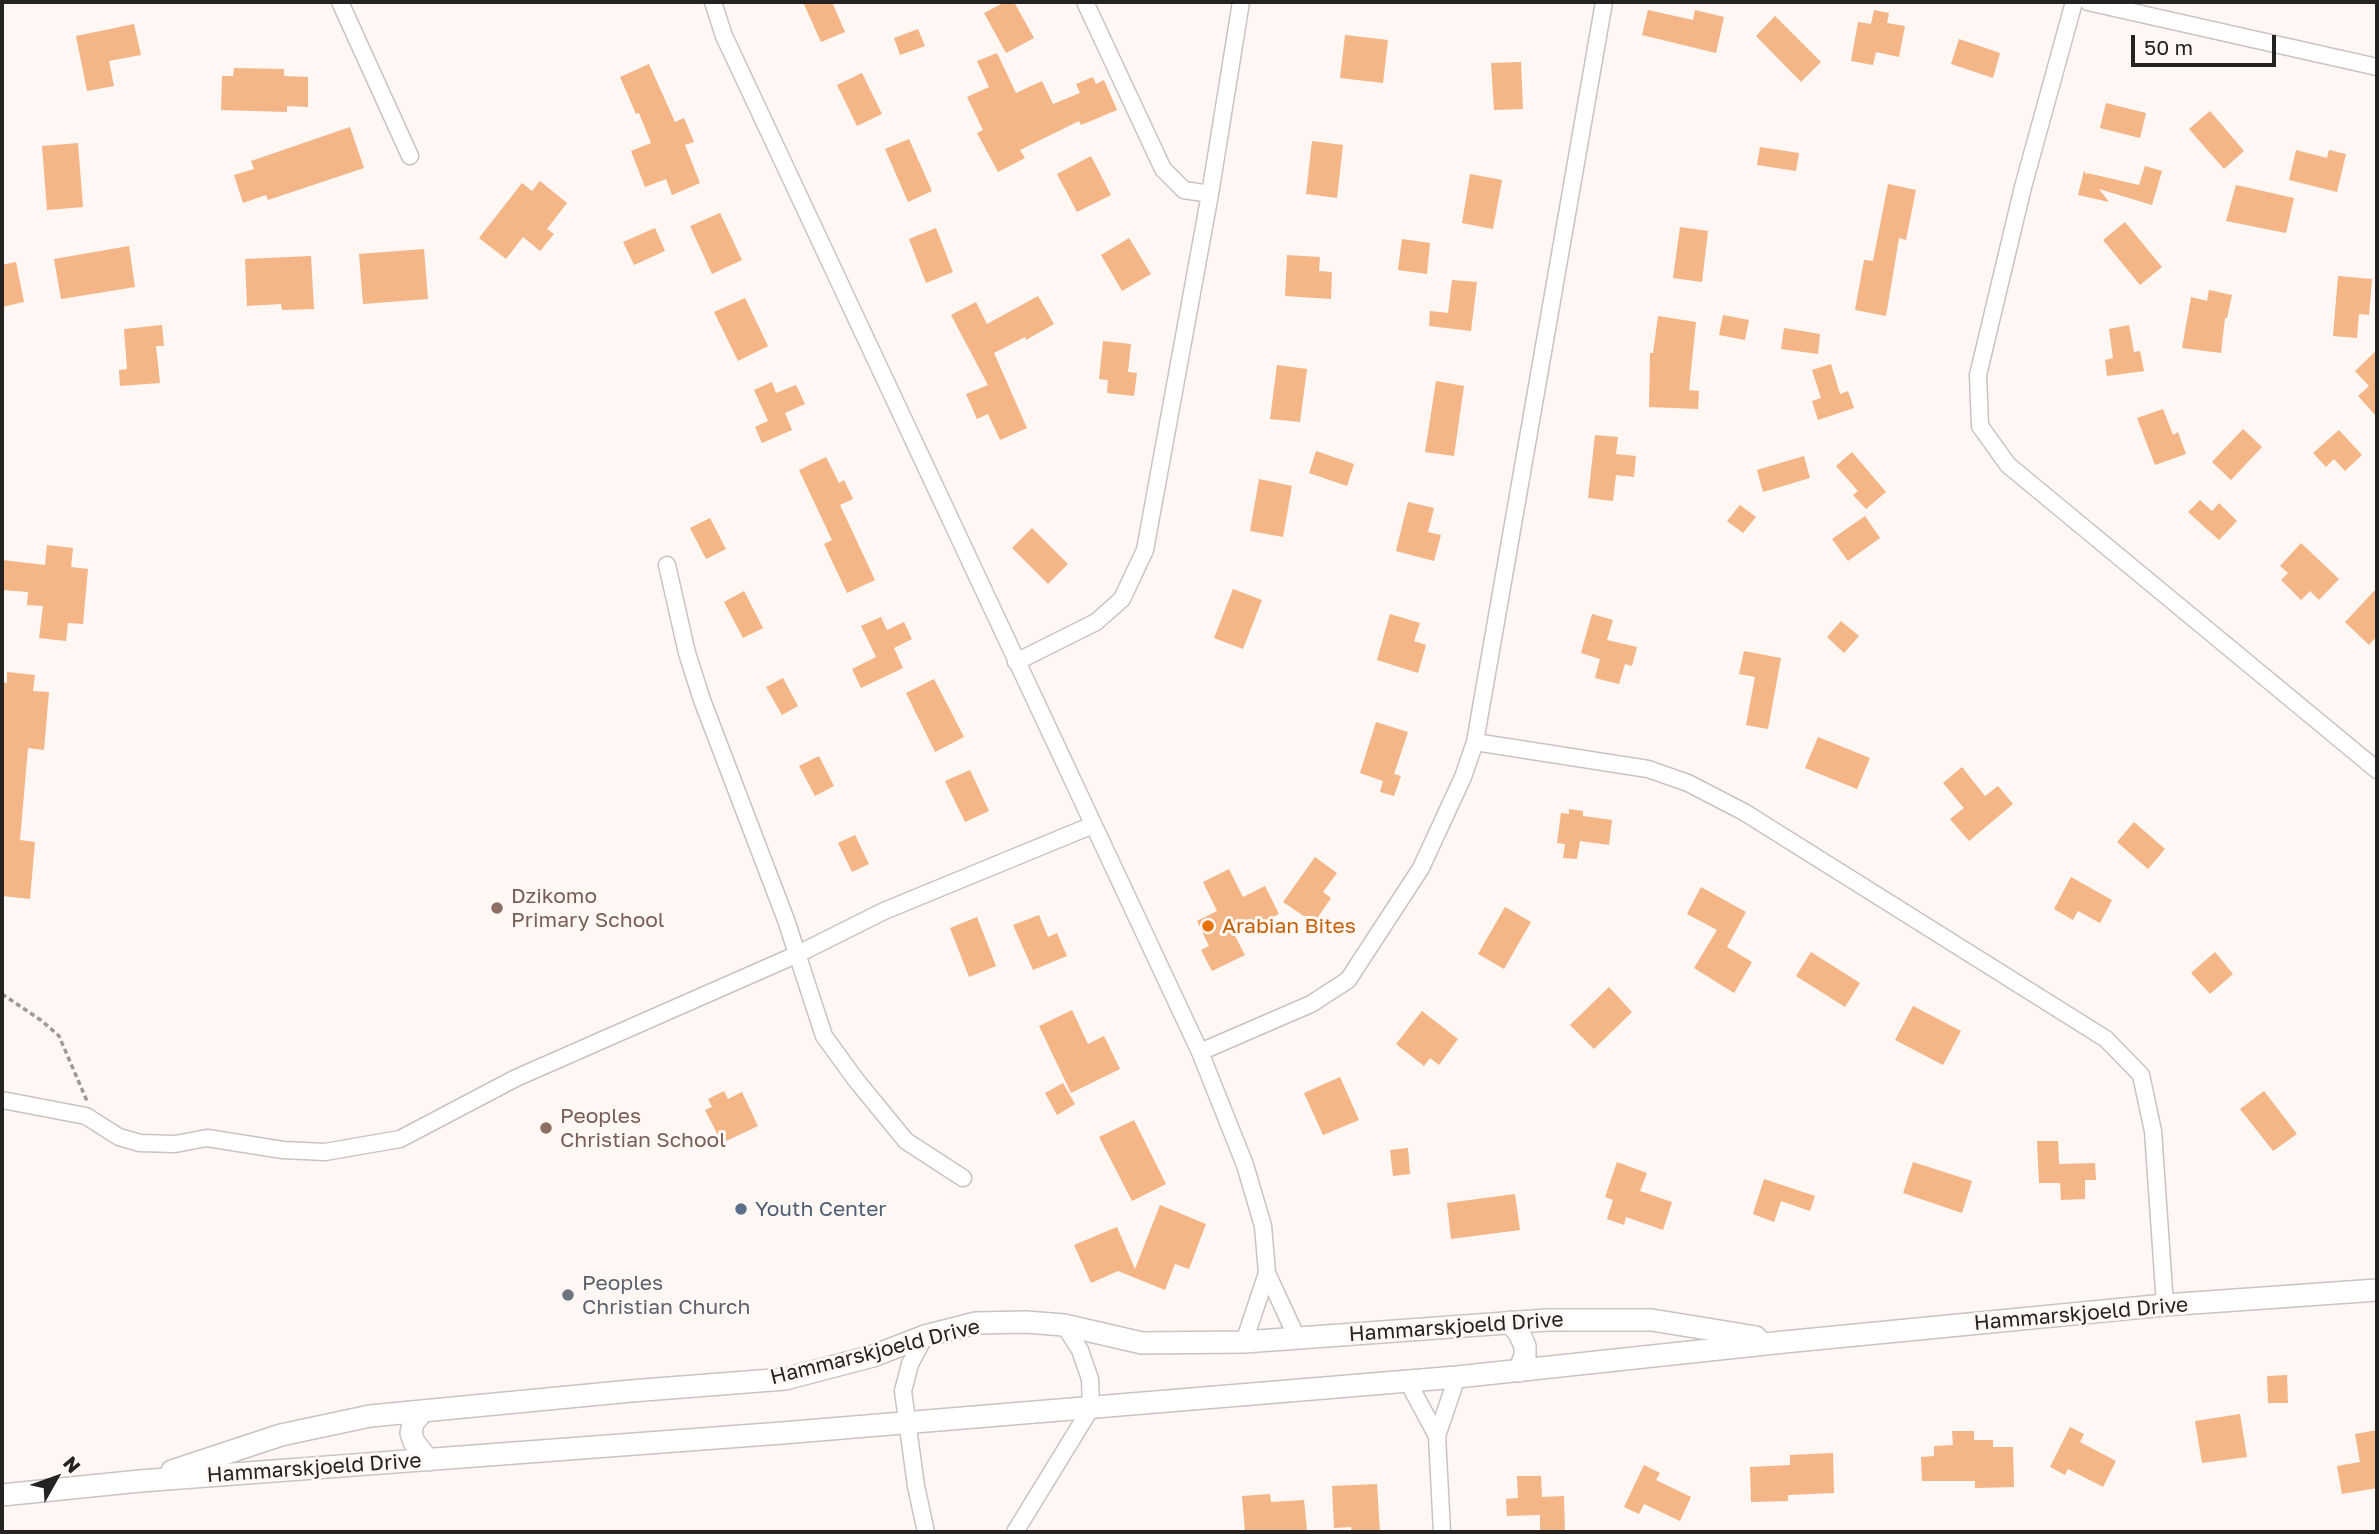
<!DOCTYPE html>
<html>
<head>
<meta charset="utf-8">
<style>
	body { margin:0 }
	#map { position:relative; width:2379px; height:1534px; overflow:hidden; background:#fef7f4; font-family:"Golos Text",sans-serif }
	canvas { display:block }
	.frame { position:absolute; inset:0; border:4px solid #252322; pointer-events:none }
	.north { position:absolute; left:21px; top:1443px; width:70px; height:70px; -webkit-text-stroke:5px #fef7f4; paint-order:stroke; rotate:50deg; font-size:19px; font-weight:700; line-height:28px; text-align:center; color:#252322 }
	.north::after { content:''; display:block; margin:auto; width:24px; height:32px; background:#252322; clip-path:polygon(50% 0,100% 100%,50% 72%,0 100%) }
	.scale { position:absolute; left:2131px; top:35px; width:145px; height:32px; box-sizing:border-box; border:4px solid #252322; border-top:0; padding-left:9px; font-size:21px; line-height:24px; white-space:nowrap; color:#252322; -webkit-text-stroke:5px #fef7f4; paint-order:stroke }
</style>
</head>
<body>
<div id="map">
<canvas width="2379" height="1534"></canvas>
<div class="frame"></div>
<div class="north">N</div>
<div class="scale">50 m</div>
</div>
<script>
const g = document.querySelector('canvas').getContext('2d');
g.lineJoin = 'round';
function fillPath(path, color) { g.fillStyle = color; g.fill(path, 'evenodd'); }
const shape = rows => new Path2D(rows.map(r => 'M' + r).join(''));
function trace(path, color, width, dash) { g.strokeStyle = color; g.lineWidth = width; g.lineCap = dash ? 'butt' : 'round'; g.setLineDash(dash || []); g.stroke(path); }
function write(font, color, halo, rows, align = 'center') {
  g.font = font + ' "Golos Text",sans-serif'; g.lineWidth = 6; g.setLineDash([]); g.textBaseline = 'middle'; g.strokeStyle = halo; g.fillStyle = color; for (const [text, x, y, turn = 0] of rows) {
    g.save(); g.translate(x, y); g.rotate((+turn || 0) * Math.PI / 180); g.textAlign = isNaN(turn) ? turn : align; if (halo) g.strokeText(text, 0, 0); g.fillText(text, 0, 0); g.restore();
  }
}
const building = shape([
	[803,2,832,2,845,32,821,42],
	[1005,2,1014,2,1034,38,1006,53,984,13],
	[1648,10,1693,20,1695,10,1724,17,1716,53,1642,35],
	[1874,10,1889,13,1887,23,1905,26,1899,57,1876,52,1873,65,1851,61,1858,22,1871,24],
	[1775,16,1821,62,1801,82,1756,36],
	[134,24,141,55,109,61,114,86,87,91,76,36],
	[918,29,925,46,900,55,894,38],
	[1345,35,1388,40,1383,83,1340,78],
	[1959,39,2000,53,1993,78,1951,64],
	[997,53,1016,93,1042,81,1053,104,1080,93,1076,84,1093,77,1096,84,1104,80,1117,110,1081,125,1079,121,1020,150,1025,158,998,172,977,133,983,130,967,97,989,87,977,61],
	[1521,62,1523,109,1494,110,1491,63],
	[649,64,675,122,684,118,694,142,685,145,700,183,672,195,666,179,645,187,631,151,651,143,639,113,636,114,620,77],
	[234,68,284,69,284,76,308,77,308,107,287,106,287,112,221,110,222,76,233,76],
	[862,73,882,114,857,126,837,85],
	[2106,103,2146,113,2140,138,2100,128],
	[2210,111,2244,151,2224,169,2189,129],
	[350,127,364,168,268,200,266,195,243,203,234,175,254,169,251,161],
	[909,139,932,191,908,202,885,149],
	[1312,141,1343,145,1337,198,1306,194],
	[78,143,83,207,47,210,42,146],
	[1760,147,1799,153,1796,171,1757,165],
	[2296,150,2327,158,2329,150,2346,154,2337,192,2289,180],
	[1091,156,1111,195,1077,212,1057,174],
	[2145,166,2162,171,2152,205,2099,189,2109,202,2078,195,2084,171,2087,175,2087,173,2139,185],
	[1470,174,1502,180,1493,229,1462,223],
	[540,181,567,203,547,229,554,234,540,251,523,237,506,259,479,238,522,183,532,191],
	[1888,184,1916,190,1906,240,1899,238,1886,316,1855,310,1864,260,1873,261],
	[2236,185,2294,198,2286,233,2226,221],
	[720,213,742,260,712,274,690,226],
	[2125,222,2162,267,2140,285,2103,240],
	[1680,227,1708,231,1702,282,1673,278],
	[655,228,665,251,634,265,623,242],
	[936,228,953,272,926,283,909,239],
	[1129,238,1151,274,1122,291,1101,255],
	[1402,239,1430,243,1427,274,1398,270],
	[129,246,135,287,61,299,54,259],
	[424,249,428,299,363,304,359,254],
	[1287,255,1320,257,1319,271,1332,272,1331,299,1285,296],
	[311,256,314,309,282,310,281,304,247,306,245,259],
	[16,262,24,302,2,307,2,265],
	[2338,276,2372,279,2369,315,2359,314,2357,338,2333,336],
	[1452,280,1477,282,1471,331,1429,326,1430,311,1448,313],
	[2209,290,2232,295,2227,318,2225,318,2221,353,2182,348,2191,297,2207,301],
	[1038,296,1054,324,1026,340,1025,337,994,353,1027,428,1000,440,988,414,977,419,966,394,988,385,951,315,976,302,987,324],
	[745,298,768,346,738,361,714,312],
	[1723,315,1749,320,1745,340,1719,335],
	[1658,316,1696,322,1689,390,1699,391,1698,409,1649,407,1650,353,1653,353],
	[162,325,164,346,156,346,160,383,120,386,119,370,127,369,124,329],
	[2129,325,2134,352,2140,351,2144,371,2107,376,2105,360,2113,358,2109,329],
	[1784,328,1820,334,1818,354,1781,349],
	[1103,341,1131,344,1128,372,1137,373,1134,396,1107,393,1108,380,1099,379],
	[2377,350,2377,417,2358,396,2369,386,2355,371],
	[1831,364,1840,394,1848,391,1854,408,1818,420,1812,401,1821,398,1812,370],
	[1277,365,1307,369,1300,422,1270,419],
	[1436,381,1464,386,1454,456,1425,452],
	[772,382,776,393,796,385,805,404,785,413,792,430,762,443,755,427,768,421,754,390],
	[2163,409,2173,435,2178,432,2186,454,2155,465,2137,418],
	[2243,429,2262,447,2231,480,2212,462],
	[2339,430,2362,455,2345,471,2334,459,2326,467,2313,453],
	[1595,435,1618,437,1616,454,1636,456,1634,477,1616,475,1613,501,1588,498],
	[1316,451,1354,464,1347,486,1309,473],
	[1852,452,1886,492,1866,509,1853,495,1858,491,1836,466],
	[1804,456,1810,478,1763,492,1757,470],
	[826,457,839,483,844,480,853,499,840,505,875,580,847,593,824,544,832,540,799,470],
	[1259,479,1292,486,1283,537,1250,531],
	[2200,500,2212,511,2219,503,2237,521,2219,540,2188,512],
	[1408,502,1434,508,1428,532,1441,535,1434,561,1396,551],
	[1740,505,1756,517,1743,533,1727,521],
	[1865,516,1880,538,1848,561,1832,539],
	[710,518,726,549,706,559,690,528],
	[1032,528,1068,564,1048,584,1012,548],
	[2301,543,2339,579,2319,600,2310,591,2301,600,2281,580,2288,573,2280,566],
	[47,545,73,548,71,567,88,569,83,624,68,623,66,641,39,638,43,606,27,605,28,592,2,590,2,560,45,565],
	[2377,588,2377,636,2369,645,2345,622],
	[1233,589,1262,600,1243,649,1214,638],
	[744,591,763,628,743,638,724,602],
	[1390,614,1420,623,1414,641,1426,645,1418,673,1377,660],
	[1592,614,1613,620,1607,640,1637,647,1632,666,1625,664,1619,684,1595,678,1600,659,1581,653],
	[881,617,887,630,904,622,912,639,894,648,903,668,861,688,852,669,876,657,861,626],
	[1841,621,1859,636,1844,653,1827,637],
	[1744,651,1781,658,1768,729,1746,725,1755,677,1739,674],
	[7,672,35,675,33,691,49,692,44,750,28,748,20,840,35,842,30,899,2,896,2,682,7,683],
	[783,678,798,706,782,715,766,687],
	[934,679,964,737,935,752,906,693],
	[1376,722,1408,732,1394,774,1401,776,1394,796,1380,792,1383,781,1360,773],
	[1818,737,1870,758,1857,789,1805,768],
	[819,756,834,786,815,796,799,766],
	[1962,767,1985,796,1998,786,2013,804,1969,841,1950,819,1964,808,1943,783],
	[970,770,989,811,965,822,945,781],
	[1569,809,1583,811,1583,816,1612,820,1609,845,1580,841,1577,859,1563,858,1565,844,1557,843,1561,813,1569,814],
	[2134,822,2165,849,2148,869,2117,842],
	[855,835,869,864,852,872,838,843],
	[1315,857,1337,873,1323,892,1331,898,1314,923,1283,902],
	[1229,869,1243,897,1265,886,1279,914,1235,936,1245,955,1212,971,1201,950,1209,946,1197,921,1217,911,1203,882],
	[2071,877,2112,900,2100,923,2078,911,2073,920,2054,909],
	[1701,887,1746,912,1727,947,1752,962,1734,993,1694,968,1717,930,1687,914],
	[1505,907,1531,922,1504,969,1478,954],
	[1039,915,1048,937,1057,933,1067,956,1033,970,1013,925],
	[977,917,996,966,969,977,950,928],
	[1811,952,1860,983,1845,1007,1796,976],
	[2215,952,2233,974,2210,994,2191,973],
	[1609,987,1632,1012,1594,1049,1570,1025],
	[1913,1006,1961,1031,1943,1065,1895,1040],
	[1072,1010,1088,1044,1104,1036,1120,1069,1071,1093,1039,1026],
	[1422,1011,1458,1039,1439,1065,1430,1058,1424,1066,1396,1044],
	[1340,1077,1359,1120,1323,1135,1304,1093],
	[1063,1083,1075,1104,1057,1115,1045,1093],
	[724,1091,728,1099,742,1092,758,1126,722,1143,705,1110,712,1107,708,1099],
	[2264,1091,2297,1134,2273,1151,2240,1109],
	[1134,1120,1166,1184,1132,1201,1099,1137],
	[2037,1141,2058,1141,2059,1164,2095,1163,2096,1180,2085,1180,2085,1199,2061,1200,2060,1183,2039,1183],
	[1408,1148,1410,1174,1393,1176,1390,1150],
	[1617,1162,1647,1173,1640,1191,1672,1202,1663,1230,1626,1217,1624,1225,1607,1219,1613,1200,1605,1197],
	[1913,1162,1972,1181,1962,1213,1903,1193],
	[1764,1179,1815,1196,1810,1211,1781,1201,1774,1222,1753,1214],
	[1515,1194,1520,1230,1451,1239,1447,1203],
	[1160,1205,1206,1224,1189,1269,1175,1264,1165,1290,1118,1271,1091,1283,1074,1245,1117,1227,1135,1269],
	[2287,1375,2288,1403,2268,1403,2267,1376],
	[2240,1414,2247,1457,2202,1463,2195,1421],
	[2070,1427,2084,1434,2080,1442,2116,1461,2103,1487,2068,1469,2065,1475,2050,1467],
	[2377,1430,2377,1488,2342,1494,2337,1466,2360,1462,2355,1434],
	[1952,1431,1974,1431,1974,1440,1993,1440,1993,1447,2013,1447,2014,1487,1975,1488,1975,1481,1922,1481,1921,1457,1934,1456,1934,1446,1953,1445],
	[1833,1453,1834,1493,1788,1495,1788,1501,1751,1502,1750,1467,1790,1465,1790,1455],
	[1644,1465,1660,1473,1656,1480,1691,1497,1680,1521,1644,1504,1639,1514,1624,1507],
	[1517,1476,1541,1476,1542,1497,1564,1496,1565,1532,1540,1532,1540,1515,1507,1516,1506,1499,1518,1498],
	[1377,1484,1380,1532,1352,1532,1351,1527,1334,1528,1332,1486],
	[1270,1494,1271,1502,1304,1500,1307,1531,1245,1532,1242,1496]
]);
const path = shape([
	[2,994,42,1021,59,1036,87,1101]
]);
const street = shape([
	[340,2,410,156],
	[713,2,724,36,1200,1052,1245,1165,1263,1226,1267,1273,1297,1338],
	[1085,2,1163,169,1184,190,1210,194],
	[2074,2,2023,187,1978,375,1980,426,2008,465,2377,770],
	[2088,2,2377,67],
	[667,565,687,653,702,700,786,920,824,1036,856,1080,906,1141,963,1178],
	[1016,662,1096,622,1122,599,1145,550,1210,194,1241,2],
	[1475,742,1648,769,1688,783,1744,812,2106,1039,2141,1075,2153,1131,2165,1305],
	[1200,1052,1311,1004,1348,980,1421,868,1463,777,1475,742,1604,2],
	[2,1100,86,1116,119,1137,140,1143,175,1144,207,1138,283,1150,325,1152,400,1139,516,1078,798,954,884,911,1093,825],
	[925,1336,910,1364,903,1391,916,1486,926,1532],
	[1244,1342,1267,1273],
	[1408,1382,1437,1436],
	[1015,1532,1091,1408,1090,1379,1080,1350,1064,1325],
	[1442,1532,1437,1436,1457,1377]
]);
const secondary = shape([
	[1510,1322,1519,1333,1525,1346,1525,1356,1519,1371],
	[423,1411,413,1423,411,1433,414,1442,428,1460],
	[172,1471,281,1435,370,1416,631,1391,785,1379,873,1356,925,1336,976,1323,1026,1322,1064,1325,1142,1343,1244,1342,1547,1320,1652,1320,1756,1337],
	[2,1495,140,1481,782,1433,1457,1377,1784,1342,2165,1305,2377,1290]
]);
const markers = [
	[497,908,7,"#8d6e63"],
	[1208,926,7,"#e8710a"],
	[546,1128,7,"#8d6e63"],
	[741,1209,7,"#5c6f8a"],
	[568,1295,7,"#6b7280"]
];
const educationNames = [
	["Dzikomo",511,896],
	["Primary School",511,920],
	["Peoples",560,1116],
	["Christian School",560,1140]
];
const foodNames = [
	["Arabian Bites",1222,926]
];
const serviceNames = [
	["Youth Center",755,1209]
];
const worshipNames = [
	["Peoples",582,1283],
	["Christian Church",582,1307]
];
const streetNames = [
	["Hammarskjoeld Drive",2081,1314,-5],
	["Hammarskjoeld Drive",1456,1327,-4],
	["Hammarskjoeld Drive",875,1352,-14],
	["Hammarskjoeld Drive",314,1468,-4]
];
fillPath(building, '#f4b587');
trace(street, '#cac3c0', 19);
trace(secondary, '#cac3c0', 24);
trace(path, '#9e9997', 3.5, [5, 3.5]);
trace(street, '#fff', 16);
trace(secondary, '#fff', 21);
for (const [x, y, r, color] of markers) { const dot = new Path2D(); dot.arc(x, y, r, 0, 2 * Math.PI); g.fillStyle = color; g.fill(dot); trace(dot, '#fef7f4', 2.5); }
write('21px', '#785e54', '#fef7f4', educationNames, 'left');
write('21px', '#c56008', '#fef7f4', foodNames, 'left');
write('21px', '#4e5e75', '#fef7f4', serviceNames, 'left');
write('21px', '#5b616d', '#fef7f4', worshipNames, 'left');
write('21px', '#252322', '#fef7f4', streetNames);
</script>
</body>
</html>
